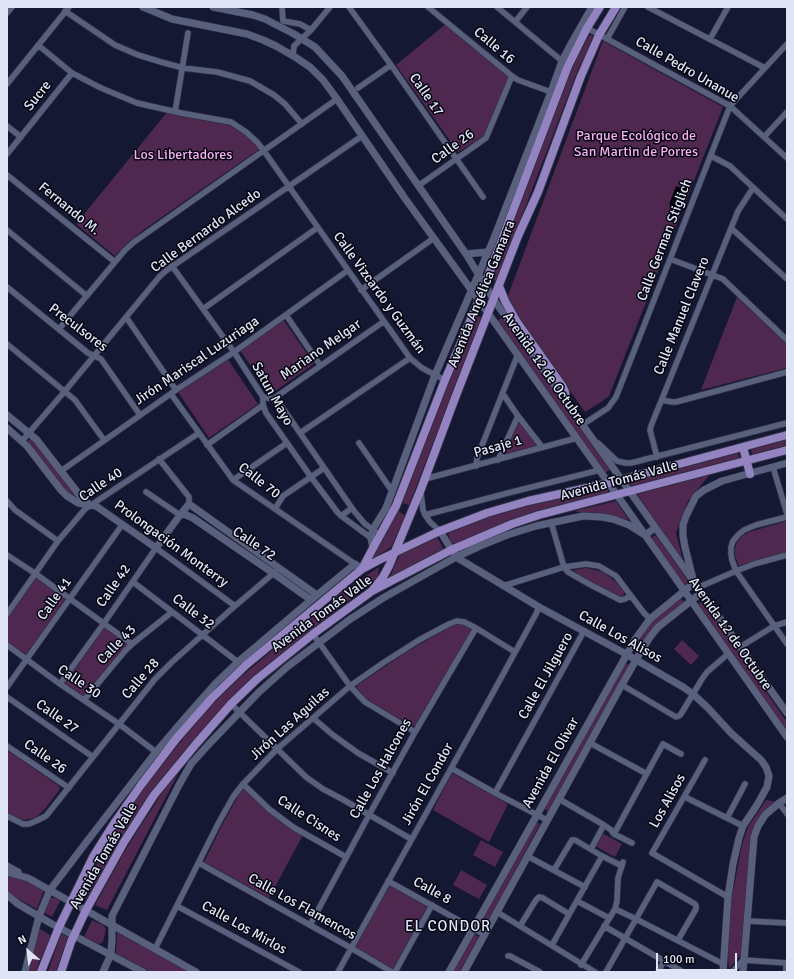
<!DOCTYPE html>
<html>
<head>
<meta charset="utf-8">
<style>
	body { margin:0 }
	#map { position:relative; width:794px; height:979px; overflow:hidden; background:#141832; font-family:Signika,sans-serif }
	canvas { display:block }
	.frame { position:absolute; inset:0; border:8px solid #dfe4f6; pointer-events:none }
	.north { position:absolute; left:8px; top:931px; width:40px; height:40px; -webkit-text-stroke:3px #04050f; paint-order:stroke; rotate:332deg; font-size:11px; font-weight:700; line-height:16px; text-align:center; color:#dfe4f6 }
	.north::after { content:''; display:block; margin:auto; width:14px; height:18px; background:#dfe4f6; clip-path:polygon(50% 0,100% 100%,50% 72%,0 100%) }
	.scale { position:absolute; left:656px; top:953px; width:81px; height:18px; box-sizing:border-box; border:2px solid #dfe4f6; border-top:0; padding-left:5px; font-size:12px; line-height:14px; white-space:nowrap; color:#dfe4f6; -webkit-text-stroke:3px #04050f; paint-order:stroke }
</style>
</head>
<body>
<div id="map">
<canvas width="794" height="979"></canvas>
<div class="frame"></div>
<div class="north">N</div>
<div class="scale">100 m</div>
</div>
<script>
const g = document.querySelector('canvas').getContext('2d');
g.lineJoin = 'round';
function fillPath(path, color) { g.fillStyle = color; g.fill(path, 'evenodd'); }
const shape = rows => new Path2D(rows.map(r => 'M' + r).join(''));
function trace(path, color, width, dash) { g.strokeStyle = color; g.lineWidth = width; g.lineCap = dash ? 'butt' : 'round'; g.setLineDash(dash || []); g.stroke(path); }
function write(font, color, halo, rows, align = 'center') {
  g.font = font + ' Signika,sans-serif'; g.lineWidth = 3; g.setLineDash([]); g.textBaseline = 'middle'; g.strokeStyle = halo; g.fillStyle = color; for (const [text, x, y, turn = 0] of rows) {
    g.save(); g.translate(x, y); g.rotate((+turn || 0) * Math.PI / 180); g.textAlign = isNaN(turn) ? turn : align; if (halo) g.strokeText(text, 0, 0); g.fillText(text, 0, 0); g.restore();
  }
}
const green = shape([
	[447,23,510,75,486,133,479,139,458,152,396,65],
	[592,34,594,39,579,67,497,281,489,279,572,67,589,36],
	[603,41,723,107,609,396,601,402,585,412,506,301],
	[168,111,234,125,261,148,142,231,123,247,115,256,76,224],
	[737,297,787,344,787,368,701,390],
	[475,315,482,318,409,505,402,503],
	[502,316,610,470,604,473,498,321],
	[283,319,314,364,271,394,239,349],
	[227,358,258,404,209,438,178,392],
	[518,421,520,421,537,444,537,447,506,454,504,451],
	[31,438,34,440,78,499,68,494,28,443,28,441],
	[787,438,787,446,755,454,752,454,751,449,752,448],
	[734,452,738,453,739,457,738,458,633,486,631,485,629,481],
	[711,473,688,501,676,533,684,564,637,494],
	[608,487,608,492,606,494,547,510,502,524,455,544,452,543,448,534,450,531,454,528,515,507],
	[616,501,629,520,574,511],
	[398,511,406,516,391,547,369,561],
	[787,521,787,552,739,566,735,556,735,548,737,542,742,536,749,532],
	[656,535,689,582,684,586,651,538],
	[437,537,442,546,443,549,390,577,400,554],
	[379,567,378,578,338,609,270,664,219,711,175,762,135,816,86,899,79,895,115,831,139,794,194,725,216,701,242,676,281,643,345,590],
	[586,568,604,572,617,583,624,592,623,597,618,596,585,579,573,570],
	[36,577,67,599,28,655,25,657,7,643,7,617],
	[680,597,684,602,665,617,652,629,637,653,632,647,654,618],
	[703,601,787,722,787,734,697,604],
	[460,624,465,625,472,628,417,726,413,726,373,704,367,700,358,689,356,686,411,649,454,625],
	[103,626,127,643,128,645,83,698,62,683],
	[682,640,699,656,691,665,674,649],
	[624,663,630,665,548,811,542,808],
	[7,750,59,786,60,789,45,809,35,818,25,820,16,819,7,813],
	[180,770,107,910,95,905,122,856,138,830,164,790],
	[452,773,508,804,489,842,433,810],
	[242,789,245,789,276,818,303,835,269,898,204,862,222,825],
	[766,800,777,802,753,835,741,955,729,969,727,943,729,912,742,845,748,827],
	[535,822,540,824,485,927,479,922],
	[602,833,622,844,615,857,595,846],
	[481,840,503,852,495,867,473,855],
	[461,870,487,885,479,899,453,885],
	[7,875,23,879,44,890,37,909,18,899,7,891],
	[388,881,432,905,395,972,351,948],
	[55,897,60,901,52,917,45,913,44,910,51,898],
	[92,920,103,925,106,929,103,942,99,944,84,937],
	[38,928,52,936,39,962,36,972,28,972],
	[117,932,189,972,150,972,116,953],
	[473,933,479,937,459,972,451,972],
	[61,934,68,937,67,941,56,972,48,972]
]);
const water = shape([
	[676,186,687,190,679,209,669,205]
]);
const street = shape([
	[282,7,283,21,300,24,311,30],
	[349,7,391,65,483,197],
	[428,7,512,76,518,80,551,92],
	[497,7,562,61],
	[648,7,765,68],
	[65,11,115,45,138,55,161,62,183,68,217,72,250,81,274,95,285,104,302,124],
	[7,13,12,7],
	[515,22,527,7],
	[587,28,730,106,787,158],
	[607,39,625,7],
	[710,39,728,7],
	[38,45,72,73,101,88,137,103,181,113,231,122,246,132,257,142,264,151,410,358,422,368,445,380],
	[293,55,294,46,311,30,330,7],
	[7,84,69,7],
	[358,88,391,65],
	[175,112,188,33],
	[7,126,21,137],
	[764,137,787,112],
	[7,154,72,73],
	[711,156,730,166,787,219],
	[7,175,115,262],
	[418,186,486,138,512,76],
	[731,228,787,279],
	[7,230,87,296],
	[670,259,723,279,787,340],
	[172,266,234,352,263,397,263,405,266,413,311,477,338,513,344,518,374,540],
	[7,287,88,353,101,359,140,415],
	[361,290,434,238],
	[203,309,317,228],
	[286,315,320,365],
	[126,317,176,390],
	[59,329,115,262,125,250,134,242,337,99],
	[7,344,75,400,104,440],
	[171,394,233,480,355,564],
	[503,394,518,416,542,447],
	[263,397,273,399,282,407,354,511,365,524,375,531],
	[273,399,383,322],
	[662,400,672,402,676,402,787,372],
	[582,425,608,408,616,397,730,106,787,44],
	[300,433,410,358],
	[22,441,65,391,160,276,167,270,362,136],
	[359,443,392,491],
	[598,443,617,461,626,463,631,463,787,423],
	[207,445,263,405],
	[657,457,650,430,651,426,738,211,753,188],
	[159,459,189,497,189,504],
	[498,460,518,416],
	[476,466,477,458,518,354],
	[773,467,787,514],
	[61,471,176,390,234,352,347,271],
	[425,479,577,438],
	[233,480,287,443],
	[146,492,180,515],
	[421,493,423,510,425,515,430,522,440,531],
	[7,501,15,510,58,541],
	[275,509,283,496,324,468],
	[425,515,508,493,600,470],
	[341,516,352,508],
	[787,517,756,525,744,530,738,535,733,541,731,547,731,554,732,560,736,571,787,644],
	[551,522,564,567,568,572,589,584,620,600,625,599,630,596],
	[7,555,36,574,132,644],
	[133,582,238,662],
	[503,586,564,567,586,564,599,566,616,576,644,613,650,619],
	[697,588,736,571,754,564,787,555],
	[7,614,58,541,85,509,199,433],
	[313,634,350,686,365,702,415,732],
	[7,645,60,684,119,724,156,752],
	[740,647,774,626,787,622],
	[60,684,104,623,156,548,235,606],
	[622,685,676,717,679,716,681,714,702,679,707,672,728,654],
	[7,687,122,525],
	[7,697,93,757],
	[84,700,125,651,132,644,172,612],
	[231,704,306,777,323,789,342,799,411,839],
	[313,718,333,735,358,753,393,773],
	[590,743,647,774],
	[7,746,69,788],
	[705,760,652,853,728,897],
	[451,768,495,793,547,820],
	[243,784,269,809,293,827,346,857],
	[495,793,584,631],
	[685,797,743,826],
	[559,799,604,825,611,830,614,834,632,843],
	[779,803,787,814],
	[7,816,23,824,29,824,36,821,46,816,155,679,172,662,235,606,275,572],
	[727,818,745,784],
	[614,834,663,744,681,754],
	[591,849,604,825],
	[527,856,585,887],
	[199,863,351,948,392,972],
	[554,870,572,840,575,840,602,856,622,866],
	[388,881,485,935],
	[577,901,609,918],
	[177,906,299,972],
	[615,909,636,919,723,964],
	[497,912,595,972],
	[747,921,787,923],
	[310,925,369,815,415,732,476,628],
	[520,926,536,900,539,897,543,898,569,914],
	[604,926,683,972],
	[552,945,602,856],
	[155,949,219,822,233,797,243,784,277,749,350,686,383,663,419,640,449,624,457,621,464,622,476,628,515,652],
	[508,956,510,956,540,972],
	[581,965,615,909,617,901,618,878,623,862],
	[338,972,484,709,536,614,539,607],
	[395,972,432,905],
	[606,972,657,882,695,904,696,906,696,909,678,940],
	[658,972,664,961],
	[732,972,743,960,787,963],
	[786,972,786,963]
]);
const secondary = shape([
	[143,7,172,19,247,34,263,40,276,46,295,57,310,67,323,80,337,99,404,197,488,313,617,495,787,737],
	[213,7,253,15,265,19,294,34,315,47,342,76,466,254,494,300,787,713],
	[466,254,488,252],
	[7,415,36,439,81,497,90,505],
	[7,428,27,446,61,490,67,496,78,503,96,506,156,548,180,515,189,504,317,595],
	[180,515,184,514,193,518,273,573,311,600],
	[440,531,456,557,539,607,626,654,683,687,693,694,708,708,731,733,761,760,766,767,769,776,767,787,757,805,743,826,739,838,733,864,728,897,723,972],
	[373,548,371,538,373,529,386,508,435,375,492,243,551,92,562,61,572,42,592,7],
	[7,866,18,872],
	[7,872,28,878,196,972],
	[7,895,18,904,52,924,143,972],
	[25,972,39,916,50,890,88,840,156,752,185,718,216,683,238,662,311,600,355,564,362,569],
	[103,972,111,954,112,939,112,916,179,785,191,764,208,745,259,692,287,667,349,620,383,598,456,557,480,546,507,535,536,526,583,516,602,517,613,519,629,525,645,535,655,528],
	[449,972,636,638,650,619,694,583,685,547,683,536,683,525,686,516,696,496,704,490,722,481,787,463],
	[464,972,620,688,641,651,650,637,658,627,701,593],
	[743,972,754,837,758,826,765,815,779,803,787,798]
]);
const primary = shape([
	[499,286,505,301,517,322,563,387,565,392,567,403],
	[743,447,750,474],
	[362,569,373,548,396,506,445,380,479,300,568,66,587,28,600,7],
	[374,588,383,577,389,566,421,489,455,398,518,236,538,192,581,76,599,35,616,7],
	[41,972,59,927,93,857,115,822,141,785,176,739,212,698,246,665,362,569,379,560,440,531,487,513,528,501,609,483,787,435],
	[61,972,71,942,86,910,124,842,154,795,196,744,231,704,257,679,313,634,372,591,451,550,512,524,539,515,577,505,787,450]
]);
const streetNames = [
	["Calle 16",494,46,40],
	["Calle Pedro Unanue",687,70,30],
	["Calle 17",426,95,55],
	["Sucre",38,96,-51],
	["Calle 26",453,147,-36],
	["Fernando M.",69,209,39],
	["Calle Bernardo Alcedo",206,231,-36],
	["Calle German Stiglich",665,240,-69],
	["Calle Vizcardo y Guzmán",379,293,54],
	["Avenida Angélica Gamarra",482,294,-68],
	["Calle Manuel Clavero",682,316,-68],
	["Preculsores",78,328,37],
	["Mariano Melgar",321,350,-35],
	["Jirón Mariscal Luzuriaga",197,361,-34],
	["Avenida 12 de Octubre",544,369,55],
	["Satun Mayo",272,394,61],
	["Pasaje 1",498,447,-16],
	["Calle 70",259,481,38],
	["Avenida Tomás Valle",619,481,-15],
	["Calle 40",101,485,-34],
	["Prolongación Monterry",171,544,36],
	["Calle 72",254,544,34],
	["Calle 42",114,586,-55],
	["Calle 41",55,599,-55],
	["Calle 32",193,612,37],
	["Avenida Tomás Valle",322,614,-36],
	["Avenida 12 de Octubre",730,634,55],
	["Calle Los Alisos",620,637,29],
	["Calle 43",117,645,-46],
	["Calle El Jilguero",546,676,-61],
	["Calle 28",141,679,-49],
	["Calle 30",79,682,34],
	["Calle 27",57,717,35],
	["Jirón Las Aguilas",290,724,-42],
	["Calle 26",45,757,35],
	["Avenida El Olivar",551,763,-61],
	["Calle Los Halcones",381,769,-61],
	["Jirón El Condor",428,784,-61],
	["Los Alisos",668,801,-61],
	["Calle Cisnes",309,819,33],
	["Avenida Tomás Valle",104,856,-60],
	["Calle 8",432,891,29],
	["Calle Los Flamencos",302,907,29],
	["Calle Los Mirlos",244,928,29]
];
const parkNames = [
	["Parque Ecológico de",636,136],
	["San Martin de Porres",636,152],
	["Los Libertadores",183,155]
];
const neighbourhoodNames = [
	["EL CONDOR",448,927]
];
fillPath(green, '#4e284e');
fillPath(water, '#00050c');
trace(street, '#2f3044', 7);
trace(secondary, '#2f3044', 8);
trace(primary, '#2f3044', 10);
trace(street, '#58607e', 5.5);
trace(secondary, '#58607e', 7);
trace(primary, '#9384c1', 8);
write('14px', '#dfe4f6', '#04050f', streetNames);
write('14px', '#f9aef7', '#04050f', parkNames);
g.letterSpacing = '1px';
write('15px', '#dfe4f6', '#04050f', neighbourhoodNames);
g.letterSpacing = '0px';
</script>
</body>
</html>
